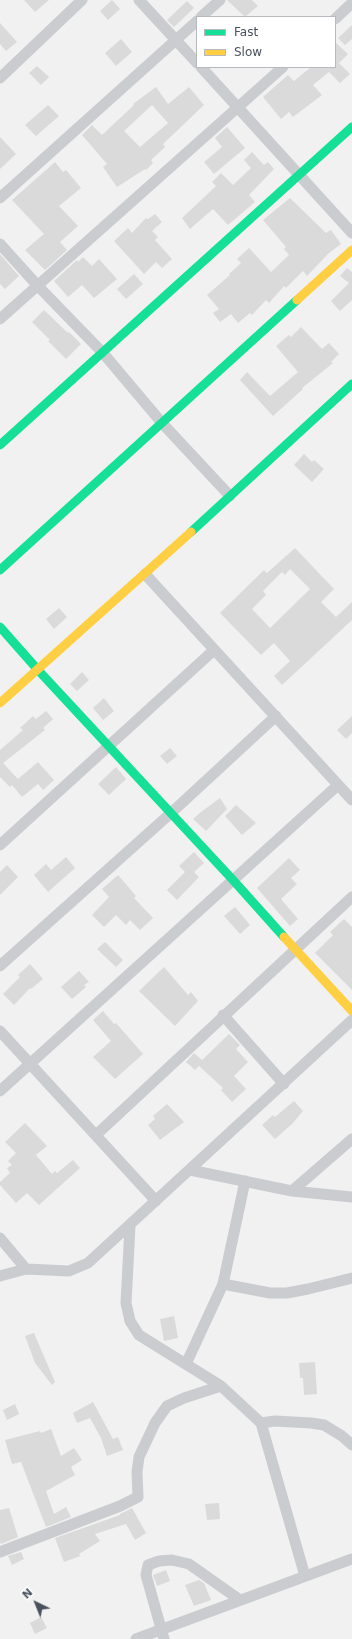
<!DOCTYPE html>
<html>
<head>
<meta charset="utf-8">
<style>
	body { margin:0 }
	#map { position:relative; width:352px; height:1639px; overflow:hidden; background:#f1f1f1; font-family:"DejaVu Sans",sans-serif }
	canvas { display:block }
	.legend { position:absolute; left:196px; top:16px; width:140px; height:52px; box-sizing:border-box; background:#fff; border:1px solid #b6b9be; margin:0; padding:5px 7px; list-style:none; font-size:12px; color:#48515d }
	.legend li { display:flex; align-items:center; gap:8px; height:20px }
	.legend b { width:20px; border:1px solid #b6b9be }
	.north { position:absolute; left:16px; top:1583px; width:40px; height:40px; -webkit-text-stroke:3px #fff; paint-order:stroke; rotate:317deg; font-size:11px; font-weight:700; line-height:16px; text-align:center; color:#48515d }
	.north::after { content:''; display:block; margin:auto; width:14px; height:18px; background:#48515d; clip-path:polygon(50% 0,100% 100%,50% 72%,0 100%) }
</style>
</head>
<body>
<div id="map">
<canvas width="352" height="1639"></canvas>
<ul class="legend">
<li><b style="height:5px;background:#16e098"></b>Fast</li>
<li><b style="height:5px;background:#ffcf43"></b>Slow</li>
</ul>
<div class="north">N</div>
</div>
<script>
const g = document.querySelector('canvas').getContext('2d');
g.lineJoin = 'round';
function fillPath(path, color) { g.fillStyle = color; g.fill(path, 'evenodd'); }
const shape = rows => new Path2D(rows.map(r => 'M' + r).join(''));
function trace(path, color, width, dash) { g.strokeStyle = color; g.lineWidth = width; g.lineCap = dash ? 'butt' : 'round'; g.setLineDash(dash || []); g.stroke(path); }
const building = shape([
	[24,0,49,0,35,12],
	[112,0,120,9,108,20,100,11],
	[227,0,252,0,258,6,245,17],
	[187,1,194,8,174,27,167,20],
	[0,23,17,42,6,51,0,44],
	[352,25,352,39,345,45,338,38],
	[121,39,132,52,116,66,105,53],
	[335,42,348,54,339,63,350,74,340,83,329,72,313,85,322,95,293,117,289,112,281,119,263,97,288,75,294,81,311,67,335,67],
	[37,66,49,77,41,85,29,73],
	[156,87,168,104,189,87,204,105,163,144,165,147,151,160,153,163,146,170,145,169,117,187,103,167,107,164,82,135,92,125,102,135,134,105,133,104],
	[152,105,168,123,140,147,124,131],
	[48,105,59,116,36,136,25,125],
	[227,127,245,148,214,174,204,162,222,147,215,138],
	[0,137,16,154,0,169],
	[252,152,264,165,268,162,274,169,249,195,255,202,228,225,213,209,190,229,182,218,216,186,212,182,221,173,233,185,251,168,244,160],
	[55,162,63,172,66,170,81,188,59,206,78,226,60,242,67,250,45,270,25,250,44,234,12,200],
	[290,198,326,233,331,230,341,244,329,253,307,276,303,271,286,288,284,286,269,303,266,300,252,315,250,313,238,323,231,314,220,322,213,313,219,309,207,295,230,275,229,274,241,263,237,259,249,248,271,272,289,255,284,249,286,247,263,220],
	[155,214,162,222,152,231,158,237,155,240,172,259,162,268,156,262,144,274,114,241,128,228,132,233,146,218,148,219],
	[0,254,19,276,5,289,0,284],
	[83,257,92,266,99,259,117,279,94,298,82,285,68,297,54,281,77,260,78,262],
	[347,268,352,272,352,300,340,311,331,301,349,283,340,276],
	[134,274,143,284,126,299,117,289],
	[44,310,68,333,69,332,81,344,66,359,48,341,50,340,32,322],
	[301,327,322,349,329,343,339,354,331,362,333,363,302,388,303,389,273,416,240,380,247,372,270,396,298,372,276,346,289,335,291,337],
	[304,454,312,462,314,460,324,469,312,482,294,465],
	[295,548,334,589,321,602,336,617,352,602,352,620,282,685,274,676,290,661,274,643,261,655,220,613,264,570,267,573],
	[290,569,310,589,270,628,252,609,266,595,263,591,282,572,285,575],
	[59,608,67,617,54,629,46,619],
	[82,672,89,680,77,691,70,684],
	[104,698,114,711,103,720,93,708],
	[46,711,53,719,43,728,45,730,3,763,18,779,38,762,54,780,43,790,38,784,22,797,12,785,10,787,0,777,0,750,23,730,20,728,33,716,36,719],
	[352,716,352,733,346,739,337,730],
	[170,748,177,756,167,764,160,756],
	[116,767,126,779,109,795,98,784],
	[220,798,227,809,206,831,193,819,201,812],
	[236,805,256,823,242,835,225,816],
	[194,852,204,863,194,872,199,877,177,900,167,890,185,872,179,866],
	[66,857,75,868,48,892,34,875,46,864,51,870],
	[289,858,300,870,291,878,297,884,281,899,298,919,290,926,257,888],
	[7,865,18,877,0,895,0,872],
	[118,875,136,896,134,898,153,918,140,930,130,920,126,925,116,915,104,927,92,915,109,897,102,889],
	[235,907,250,925,240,934,224,916],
	[344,919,352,927,352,990,315,953,333,935,330,932],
	[105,942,123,960,116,967,97,949],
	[30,964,43,979,31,989,30,988,14,1005,3,994,20,977,18,975],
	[164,967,188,995,191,992,198,1001,175,1026,139,991],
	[79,971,89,982,84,985,86,987,72,999,61,987],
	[103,1011,114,1024,116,1023,143,1054,115,1079,93,1057,111,1041,93,1020],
	[229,1034,240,1045,236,1049,248,1062,234,1076,246,1089,232,1102,221,1090,223,1088,199,1066,195,1070,186,1062,194,1053,202,1060],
	[294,1101,303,1111,292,1124,275,1139,262,1125,273,1115,275,1117],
	[167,1104,184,1122,160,1140,148,1125,155,1119,153,1116],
	[25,1123,47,1146,36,1155,52,1174,55,1171,57,1173,73,1160,80,1168,39,1205,27,1193,16,1203,0,1185,0,1182,10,1173,7,1168,12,1165,8,1161,16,1153,5,1142],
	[174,1316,178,1338,164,1341,160,1319],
	[34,1333,55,1382,52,1385,35,1363,25,1336],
	[315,1362,317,1394,304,1395,303,1378,300,1378,299,1363],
	[93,1402,113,1439,118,1437,123,1450,107,1456,101,1438,90,1418,77,1423,73,1413],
	[15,1404,19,1414,7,1420,3,1410],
	[51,1429,61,1456,74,1448,82,1460,71,1467,75,1475,46,1491,54,1514,66,1507,71,1517,46,1527,21,1462,12,1464,5,1440,40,1431,41,1433],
	[219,1503,220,1519,207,1520,205,1504],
	[9,1508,18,1537,1,1544,0,1542,0,1510],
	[132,1508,146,1533,135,1540,126,1524,95,1534,100,1541,79,1554,80,1556,64,1562,55,1538,120,1515,120,1514],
	[21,1552,24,1559,12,1565,8,1556],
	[166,1570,170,1581,157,1586,153,1575],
	[199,1580,204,1583,211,1600,194,1606,185,1585],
	[41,1617,47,1628,35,1634,30,1623]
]);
const street = shape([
	[139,0,197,63],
	[201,17,220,0],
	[335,19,352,3],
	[201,67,352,233],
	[0,78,82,0],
	[0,198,197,21],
	[0,244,37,285,103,353,162,423,230,496],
	[0,319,283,67],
	[145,574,352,800],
	[0,845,214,650],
	[0,966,171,813,276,716],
	[223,1015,284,1084],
	[0,1031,156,1201],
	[0,1091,338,785],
	[96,1135,352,897],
	[190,1170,292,1191,352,1197],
	[292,1191,352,1139],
	[130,1226,126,1303,130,1321,139,1335,221,1386,261,1423,305,1576],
	[0,1238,26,1269],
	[0,1276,26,1269,69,1271,88,1263,352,1020],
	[223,1284,270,1293,287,1293,308,1289,352,1278],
	[186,1364,223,1284,245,1181],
	[261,1423,275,1421,311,1423,324,1425,342,1436,352,1445],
	[0,1552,120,1506,138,1497,137,1472,139,1457,155,1423,167,1406,184,1398,221,1386],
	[136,1639,352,1559],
	[164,1639,146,1575,148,1565,159,1561,172,1560,189,1564,240,1600]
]);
const fast = shape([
	[0,445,352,127],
	[191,532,352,384],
	[0,570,297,300],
	[0,627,38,670,233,880,284,937]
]);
const slow = shape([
	[297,300,352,250],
	[0,703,191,532],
	[284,937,352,1011]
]);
fillPath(building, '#dadadb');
trace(street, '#cacccf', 11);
trace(fast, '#16e098', 9);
trace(slow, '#ffcf43', 9);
</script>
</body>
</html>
